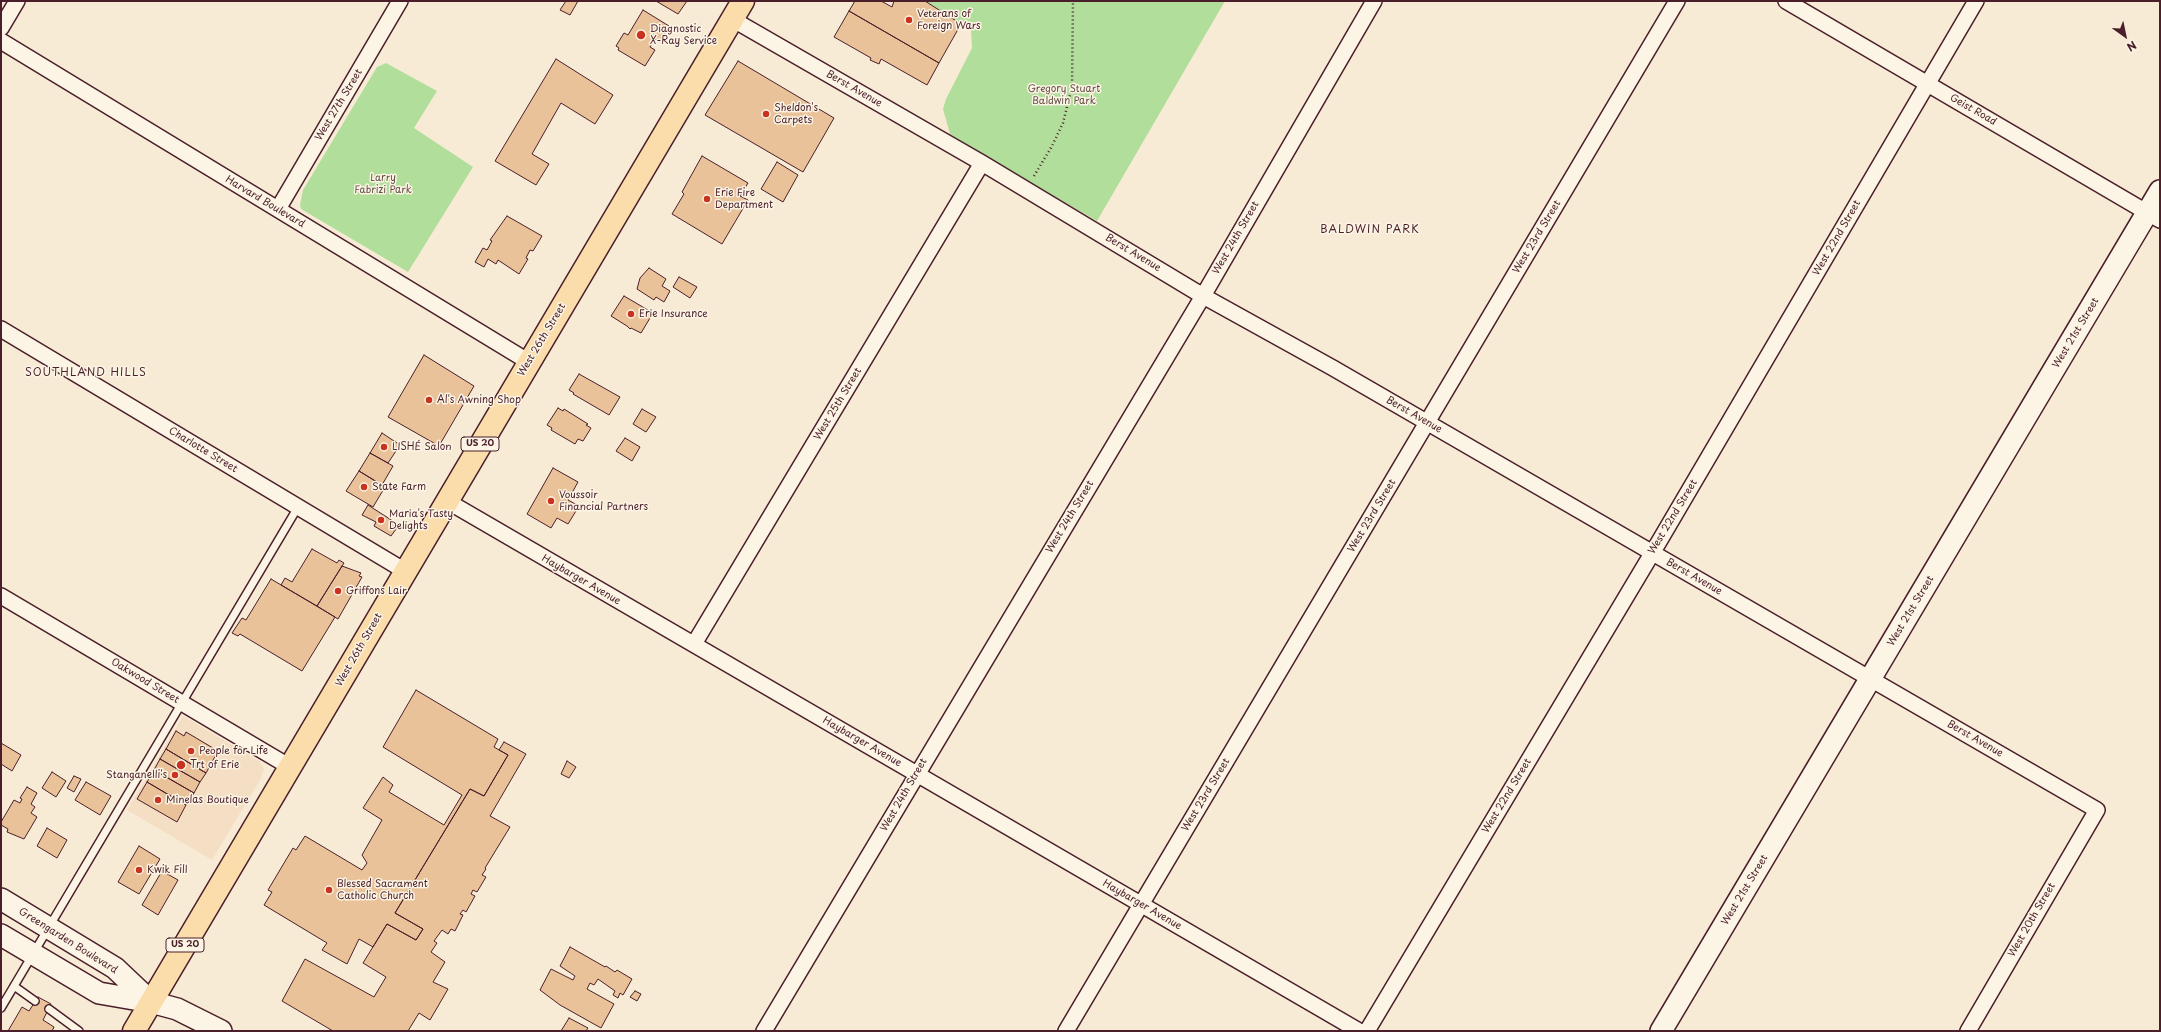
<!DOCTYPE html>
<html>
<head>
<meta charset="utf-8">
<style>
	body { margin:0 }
	#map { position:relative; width:2161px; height:1032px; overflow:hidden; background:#f8ebd6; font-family:"Playpen Sans",sans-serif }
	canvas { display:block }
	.frame { position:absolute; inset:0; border:2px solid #4a1f2b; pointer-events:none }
	.north { position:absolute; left:2105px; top:16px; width:40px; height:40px; -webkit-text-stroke:3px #fcf5e5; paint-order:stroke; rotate:147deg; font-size:11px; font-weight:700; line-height:16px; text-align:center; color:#4a1f2b }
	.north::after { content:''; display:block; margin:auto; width:14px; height:18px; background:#4a1f2b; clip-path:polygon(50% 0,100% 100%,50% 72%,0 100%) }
</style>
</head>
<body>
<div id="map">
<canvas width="2161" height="1032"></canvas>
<div class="frame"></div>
<div class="north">N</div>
</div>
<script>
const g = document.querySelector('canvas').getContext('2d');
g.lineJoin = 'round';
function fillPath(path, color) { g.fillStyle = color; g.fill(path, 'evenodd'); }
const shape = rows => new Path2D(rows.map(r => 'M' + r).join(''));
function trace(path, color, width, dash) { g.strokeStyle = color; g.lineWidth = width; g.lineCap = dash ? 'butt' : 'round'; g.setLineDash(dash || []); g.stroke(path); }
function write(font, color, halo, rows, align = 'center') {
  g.font = font + ' "Playpen Sans",sans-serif'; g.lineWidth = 3; g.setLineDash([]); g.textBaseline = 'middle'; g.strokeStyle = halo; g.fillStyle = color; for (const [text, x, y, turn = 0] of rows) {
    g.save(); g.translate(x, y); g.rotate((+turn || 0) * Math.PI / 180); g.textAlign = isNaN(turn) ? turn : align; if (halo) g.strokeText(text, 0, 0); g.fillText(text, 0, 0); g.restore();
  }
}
const built = shape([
	[183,716,259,761,264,769,260,780,212,860,127,810]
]);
const green = shape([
	[929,1,1225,1,1097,221,996,163,950,134,943,109,946,99,972,48,971,30,928,3],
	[386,63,437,91,414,128,473,167,408,272,301,209,300,205,303,190,377,67]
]);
const building = shape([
	[566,1,578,1,570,15,560,10,566,1],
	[656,1,687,1,678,14,656,1],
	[855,1,881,1,892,7,894,1,925,1,961,24,939,63,849,11,855,1],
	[643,10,669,26,660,42,655,39,650,47,655,50,645,66,618,50,619,48,616,46,624,33,628,35,643,10],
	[849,11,939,63,927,85,881,59,879,64,870,60,871,58,834,37,849,11],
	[556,59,613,95,595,124,561,103,532,154,549,164,536,185,495,161,556,59],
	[738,61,834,118,803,172,705,115,738,61],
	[702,156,748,183,740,196,748,200,722,244,672,214,684,194,682,192,702,156],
	[777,162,798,175,783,202,761,189,777,162],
	[507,216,542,236,533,251,530,250,526,258,528,259,519,274,498,260,496,264,488,259,484,267,475,262,483,248,487,250,492,241,490,240,507,216],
	[649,268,666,279,662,286,670,291,664,302,656,297,654,300,637,289,640,278,649,268],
	[679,277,697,287,690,298,673,287,679,277],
	[624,296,653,313,641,333,631,328,630,329,627,326,611,316,624,296],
	[424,355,474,386,439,446,388,417,424,355],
	[579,374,620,397,609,415,573,394,574,393,569,390,579,374],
	[558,408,563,411,564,409,588,424,586,425,591,428,583,441,578,439,575,444,551,430,552,428,547,425,558,408],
	[642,409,656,417,646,432,633,424,642,409],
	[382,433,400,445,388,463,370,453,382,433],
	[625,438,640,447,632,461,616,451,625,438],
	[370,453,393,466,382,485,359,471,370,453],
	[553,468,578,482,568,500,579,506,568,524,557,518,551,528,527,514,553,468],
	[359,471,385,487,373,507,346,491,359,471],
	[368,505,399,525,391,536,374,526,376,522,362,515,368,505],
	[312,549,337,563,339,560,344,563,317,606,281,585,285,578,292,582,312,549],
	[342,566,361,573,359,576,362,577,338,619,317,606,342,566],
	[271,579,335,617,302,671,240,634,238,636,232,633,242,618,246,620,271,579],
	[416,690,498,739,494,747,508,755,484,796,470,789,395,913,423,929,416,940,387,924,373,947,359,939,347,964,322,950,327,943,264,905,272,892,268,890,293,848,296,850,305,836,362,870,367,863,362,855,382,820,363,808,383,777,393,785,389,792,444,825,462,795,383,747,416,690],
	[176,731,184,736,186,732,218,751,206,773,166,749,176,731],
	[504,742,526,754,490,816,510,827,485,868,486,869,482,875,486,877,477,892,473,890,471,894,475,896,466,912,463,910,460,914,463,915,455,931,451,929,448,934,442,930,434,941,437,943,431,952,445,962,433,982,448,989,430,1020,419,1013,408,1031,333,1031,282,1001,305,959,374,997,386,977,363,963,387,924,416,940,423,929,395,913,470,789,484,796,508,755,499,750,504,742],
	[1,743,21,755,12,771,1,764,1,743],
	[166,749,206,773,200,782,160,759,166,749],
	[160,759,200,782,194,793,154,770,160,759],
	[567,761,576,767,569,778,561,774,567,761],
	[154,770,194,793,186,805,147,782,154,770],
	[52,772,66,781,56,797,42,788,52,772],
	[74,776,81,779,74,792,67,788,74,776],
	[86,782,111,796,100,815,75,800,86,782],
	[147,782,186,805,177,822,137,799,147,782],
	[27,787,37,793,31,804,35,807,31,813,37,817,24,839,7,832,8,829,1,825,1,822,14,800,20,803,22,799,20,798,27,787],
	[47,828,67,840,57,858,37,846,47,828],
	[139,846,160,859,139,894,118,882,139,846],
	[162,871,178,880,158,915,142,905,162,871],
	[570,947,605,967,606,966,615,972,617,970,632,979,623,995,620,993,618,998,613,995,615,991,598,979,594,985,590,983,587,989,614,1004,601,1028,560,1005,540,990,551,969,573,980,575,976,560,966,570,947],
	[635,991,641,994,637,1001,630,997,635,991],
	[38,997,51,1004,43,1020,54,1027,52,1031,8,1031,22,1007,29,1011,38,997],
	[569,1018,588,1028,586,1031,561,1031,569,1018]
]);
const path = shape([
	[1034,176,1052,146,1063,123,1072,87,1073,1]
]);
const lane = shape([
	[14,986,35,1001],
	[1,1008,298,507],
	[49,1009,79,1031]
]);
const street = shape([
	[1786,1,2160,220],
	[732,19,982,163,1203,296,1333,368,2097,810,1968,1031],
	[1,28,17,1],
	[1,41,529,362],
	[278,209,400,1],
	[1,329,405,571],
	[447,501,1359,1031],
	[1,596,290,767],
	[694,644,982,163],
	[764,1031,1203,296,1374,1],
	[1066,1031,1677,1],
	[1367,1031,1660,540,1976,1]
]);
const secondary = shape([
	[1,899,115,968,151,1002],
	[1,935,99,993,151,1002,177,1009,221,1031],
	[1661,1031,2160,191]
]);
const primary = shape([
	[134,1031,743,1]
]);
const markers = [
	[909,20,4,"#c8321e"],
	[641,35,5,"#c8321e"],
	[766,114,4,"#c8321e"],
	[707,199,4,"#c8321e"],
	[631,314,4,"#c8321e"],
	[429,400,4,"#c8321e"],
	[384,447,4,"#c8321e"],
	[364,487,4,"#c8321e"],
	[551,501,4,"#c8321e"],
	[381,520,4,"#c8321e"],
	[338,591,4,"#c8321e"],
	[191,751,4,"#c8321e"],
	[181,765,5,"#c8321e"],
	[175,775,4,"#c8321e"],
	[158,800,4,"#c8321e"],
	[139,870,4,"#c8321e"],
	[329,890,4,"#c8321e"]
];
const shields = [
	[480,444,38],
	[185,945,38]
];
const shieldNames = [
	["US 20",480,444],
	["US 20",185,945]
];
const poiNames = [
	["Veterans of",917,14],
	["Foreign Wars",917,26],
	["Diagnostic",650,29],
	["X-Ray Service",650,41],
	["Sheldon's",774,108],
	["Carpets",774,120],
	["Erie Fire",715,193],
	["Department",715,205],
	["Erie Insurance",639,314],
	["Al's Awning Shop",437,400],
	["LISHÉ Salon",392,447],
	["State Farm",372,487],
	["Voussoir",559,495],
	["Financial Partners",559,507],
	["Maria's Tasty",389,514],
	["Delights",389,526],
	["Griffons Lair",346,591],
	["People for Life",199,751],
	["Trt of Erie",190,765],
	["Stanganelli's",167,775,"right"],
	["Minelas Boutique",166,800],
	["Kwik Fill",147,870],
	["Blessed Sacrament",337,884],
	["Catholic Church",337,896]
];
const streetNames = [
	["Berst Avenue",854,89,30],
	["West 27th Street",339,105,-59],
	["Geist Road",1973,110,30],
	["Harvard Boulevard",265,202,31],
	["West 23rd Street",1537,237,-59],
	["West 24th Street",1236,238,-60],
	["West 22nd Street",1837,238,-60],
	["Berst Avenue",1133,253,31],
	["West 21st Street",2076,333,-59],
	["West 26th Street",542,340,-59],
	["West 25th Street",838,404,-59],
	["Berst Avenue",1414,415,30],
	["Charlotte Street",203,450,31],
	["West 23rd Street",1372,516,-59],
	["West 24th Street",1070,517,-59],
	["West 22nd Street",1673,517,-59],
	["Berst Avenue",1694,577,30],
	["Haybarger Avenue",581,580,30],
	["West 21st Street",1911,611,-59],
	["West 26th Street",359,650,-60],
	["Oakwood Street",145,681,31],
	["Berst Avenue",1975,739,30],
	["Haybarger Avenue",862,742,30],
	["West 24th Street",904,795,-60],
	["West 23rd Street",1206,795,-59],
	["West 22nd Street",1507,796,-59],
	["West 21st Street",1745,890,-59],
	["Haybarger Avenue",1142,905,30],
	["West 20th Street",2032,920,-60],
	["Greengarden Boulevard",68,941,32]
];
const parkNames = [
	["Gregory Stuart",1064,89],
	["Baldwin Park",1064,101],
	["Larry",383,178],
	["Fabrizi Park",383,190]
];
const neighbourhoodNames = [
	["BALDWIN PARK",1370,230],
	["SOUTHLAND HILLS",86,373]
];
fillPath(built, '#f4dfc4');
fillPath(green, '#b2de9b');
fillPath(building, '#e9c299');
trace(building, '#4a1f2b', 1);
trace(lane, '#4a1f2b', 10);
trace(street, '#4a1f2b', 18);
trace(secondary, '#4a1f2b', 24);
trace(primary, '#4a1f2b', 25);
trace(path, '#4a1f2b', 2.5, [1, 3]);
trace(lane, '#fcf5e5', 7);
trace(street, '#fcf5e5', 15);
trace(secondary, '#fcf5e5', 21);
trace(primary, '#faddab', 22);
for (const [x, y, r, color] of markers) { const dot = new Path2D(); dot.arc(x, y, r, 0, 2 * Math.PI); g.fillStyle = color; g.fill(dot); trace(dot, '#fcf5e5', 1.5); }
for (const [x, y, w] of shields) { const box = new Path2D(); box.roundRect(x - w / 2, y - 7, w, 14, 3); g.fillStyle = '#fcf5e5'; g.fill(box); trace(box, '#4a1f2b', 1); }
write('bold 9px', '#4a1f2b', null, shieldNames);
write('10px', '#4a1f2b', '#fcf5e5', poiNames, 'left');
write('10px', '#4a1f2b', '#fcf5e5', streetNames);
write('10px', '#644f47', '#fcf5e5', parkNames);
g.letterSpacing = '1px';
write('11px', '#4a1f2b', '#fcf5e5', neighbourhoodNames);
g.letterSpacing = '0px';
</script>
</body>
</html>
